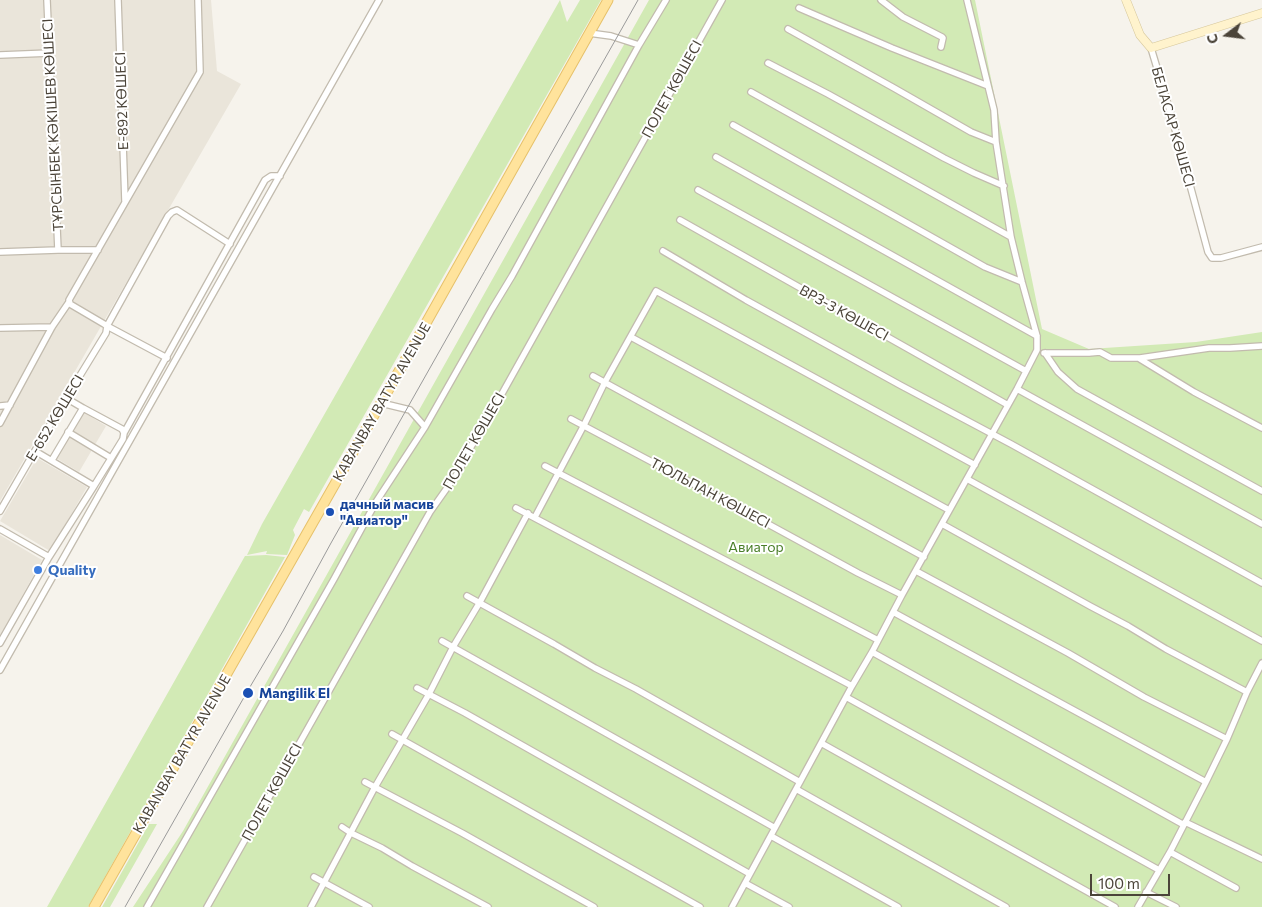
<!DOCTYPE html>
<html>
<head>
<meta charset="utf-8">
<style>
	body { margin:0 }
	#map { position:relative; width:1262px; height:907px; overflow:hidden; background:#f6f3ec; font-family:Commissioner,sans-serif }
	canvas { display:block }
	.north { position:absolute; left:1202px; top:10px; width:50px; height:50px; -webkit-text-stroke:4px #fff; paint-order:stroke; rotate:255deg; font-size:14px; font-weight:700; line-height:20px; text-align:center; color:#4b4439 }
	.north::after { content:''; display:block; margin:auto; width:18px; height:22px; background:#4b4439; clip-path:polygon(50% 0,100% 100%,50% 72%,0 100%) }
	.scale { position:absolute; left:1090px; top:874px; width:80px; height:22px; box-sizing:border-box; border:2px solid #4b4439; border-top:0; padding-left:6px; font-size:15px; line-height:18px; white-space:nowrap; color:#4b4439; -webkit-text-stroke:4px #fff; paint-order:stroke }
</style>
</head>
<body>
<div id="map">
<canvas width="1262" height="907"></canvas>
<div class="north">С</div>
<div class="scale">100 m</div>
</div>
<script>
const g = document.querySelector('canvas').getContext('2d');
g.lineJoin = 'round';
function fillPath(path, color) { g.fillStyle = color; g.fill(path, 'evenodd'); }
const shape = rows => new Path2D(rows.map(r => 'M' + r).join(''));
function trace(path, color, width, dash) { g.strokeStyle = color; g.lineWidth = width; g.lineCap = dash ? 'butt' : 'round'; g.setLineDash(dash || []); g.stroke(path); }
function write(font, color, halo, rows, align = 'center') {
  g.font = font + ' Commissioner,sans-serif'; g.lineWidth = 4; g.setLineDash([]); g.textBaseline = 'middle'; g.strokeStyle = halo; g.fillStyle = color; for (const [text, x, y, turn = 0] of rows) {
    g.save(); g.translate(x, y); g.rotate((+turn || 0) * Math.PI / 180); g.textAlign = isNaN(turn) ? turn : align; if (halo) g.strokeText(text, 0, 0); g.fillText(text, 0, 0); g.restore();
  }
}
const residential = shape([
	[0,0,211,0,217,71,241,84,0,501],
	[83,412,106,426,79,472,56,458],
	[37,458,87,487,50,551,0,521],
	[0,535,42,560,0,636]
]);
const green = shape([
	[560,0,567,22,580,0,601,0,309,512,304,509,293,530,295,535,287,555,266,554,267,551,247,555,262,524],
	[649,0,975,0,1042,329,1089,349,1196,342,1262,332,1262,907,133,907,183,831],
	[266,555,285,557,88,907,47,907,245,556],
	[149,824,157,824,110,907,102,907]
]);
const street = shape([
	[47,0,58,250],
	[118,0,125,201],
	[881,0,903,17,942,37,943,38,941,47],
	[799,8,892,48,988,86],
	[788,29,894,88,971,132,996,142],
	[589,33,611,36,639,45],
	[1151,48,1172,118,1208,252,1212,258,1221,258,1262,247],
	[0,55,50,53],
	[768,63,828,94,944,158,974,173,1004,186],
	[751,92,1011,237],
	[733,125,985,267,1022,282],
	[716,157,1037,336],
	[698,190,1026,371],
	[680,220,1008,405],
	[663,251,746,300,900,385,1011,444,1262,583],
	[0,252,58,250,98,250],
	[0,328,52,327],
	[631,337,949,510],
	[1044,353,1089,353,1100,352,1111,358,1140,358,1209,348,1230,348,1262,346],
	[1045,353,1058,372,1077,389,1262,491],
	[167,358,107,326,168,216,172,212,177,210,230,244],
	[1140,359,1194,392,1262,428],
	[593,376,924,557],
	[1017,389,1262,524],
	[66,398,83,408],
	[381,403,410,410,425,427],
	[0,406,10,405],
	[571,419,735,506,858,573,902,595],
	[0,423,52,327,69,302],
	[68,432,111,458],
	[124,433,265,180,271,176,280,176],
	[35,451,94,486,123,439,124,433,122,429,83,408,52,460],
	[545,466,878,640],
	[967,479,1262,641],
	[516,508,852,686],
	[0,511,54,418,106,333,107,326,104,324,70,304,69,300,200,72,198,0],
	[535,517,584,425,605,382,656,291,975,465],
	[942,524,1090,606,1128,626,1166,649,1247,692],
	[0,529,49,557],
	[916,571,1068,653,1144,697,1227,739],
	[467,596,554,644,595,668,636,689,800,782],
	[893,612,1206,782],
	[442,641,775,828],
	[0,643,49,557,94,486],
	[872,652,1184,825],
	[0,670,379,0],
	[417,688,465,713,750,874],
	[846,697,1159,870],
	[392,734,700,907],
	[821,743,1115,907],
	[365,782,462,833,594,907],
	[796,789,1006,907],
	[1185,822,1262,859],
	[342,827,351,833,382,848,412,866,488,907],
	[771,836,898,907],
	[1170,852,1236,888],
	[314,877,369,907],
	[745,883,789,907],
	[1146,892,1176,907],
	[147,907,334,579,376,502,425,427,492,309,512,276,639,45,666,0],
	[207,907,430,512,459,471,469,450,494,408,722,0],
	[311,907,375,787,429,694,453,647,480,602,528,513],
	[732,907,852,686,872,652,902,595,1017,389,1037,350,1037,336,1022,282,1011,237,996,142,994,110,967,0],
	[1138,907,1170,852,1206,782,1227,739,1247,692,1262,663]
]);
const secondary = shape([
	[1126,0,1140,35,1151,48,1262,13]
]);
const primary = shape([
	[94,907,381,403,608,0]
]);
const tram = shape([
	[125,907,247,692,283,631,331,543,638,0]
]);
const markers = [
	[330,512,5,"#1a4fb4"],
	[38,570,5,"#3f7fe0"],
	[248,693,6,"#1a4fb4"]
];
const streetNames = [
	["ПОЛЕТ КӨШЕСІ",672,89,-61],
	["Е-892 КӨШЕСІ",122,101,-92],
	["ТҰРСЫНБЕК КӘКІШЕВ КӨШЕСІ",53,125,-93],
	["БЕЛАСАР КӨШЕСІ",1173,127,74],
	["ВРЗ-3 КӨШЕСІ",844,313,29],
	["KABANBAY BATYR AVENUE",382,402,-60],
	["Е-652 КӨШЕСІ",55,418,-59],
	["ПОЛЕТ КӨШЕСІ",474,441,-60],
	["ТЮЛЬПАН КӨШЕСІ",710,493,28],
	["KABANBAY BATYR AVENUE",182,754,-60],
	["ПОЛЕТ КӨШЕСІ",272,792,-61]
];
const transitNames = [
	["дачный масив",340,504],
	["\"Авиатор\"",340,520],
	["Mangilik El",259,693]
];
const parkNames = [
	["Авиатор",756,547]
];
const shopNames = [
	["Quality",48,570]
];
fillPath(residential, '#eae5da');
fillPath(green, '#d2eab5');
trace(street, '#c2bbae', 8);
trace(secondary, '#d6c79b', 9);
trace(primary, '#e6c16a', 11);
trace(street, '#fff', 5.5);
trace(secondary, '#fff3cd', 8);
trace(primary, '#ffe39c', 9);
trace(tram, '#9a9a9a', 1);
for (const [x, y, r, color] of markers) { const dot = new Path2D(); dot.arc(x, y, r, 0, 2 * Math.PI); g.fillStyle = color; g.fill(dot); trace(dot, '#fff', 2); }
write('14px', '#4b4439', '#fff', streetNames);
write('bold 14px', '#164399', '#fff', transitNames, 'left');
write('14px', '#4a7f2a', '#fff', parkNames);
write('bold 14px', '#366cbe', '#fff', shopNames, 'left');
</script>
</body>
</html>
